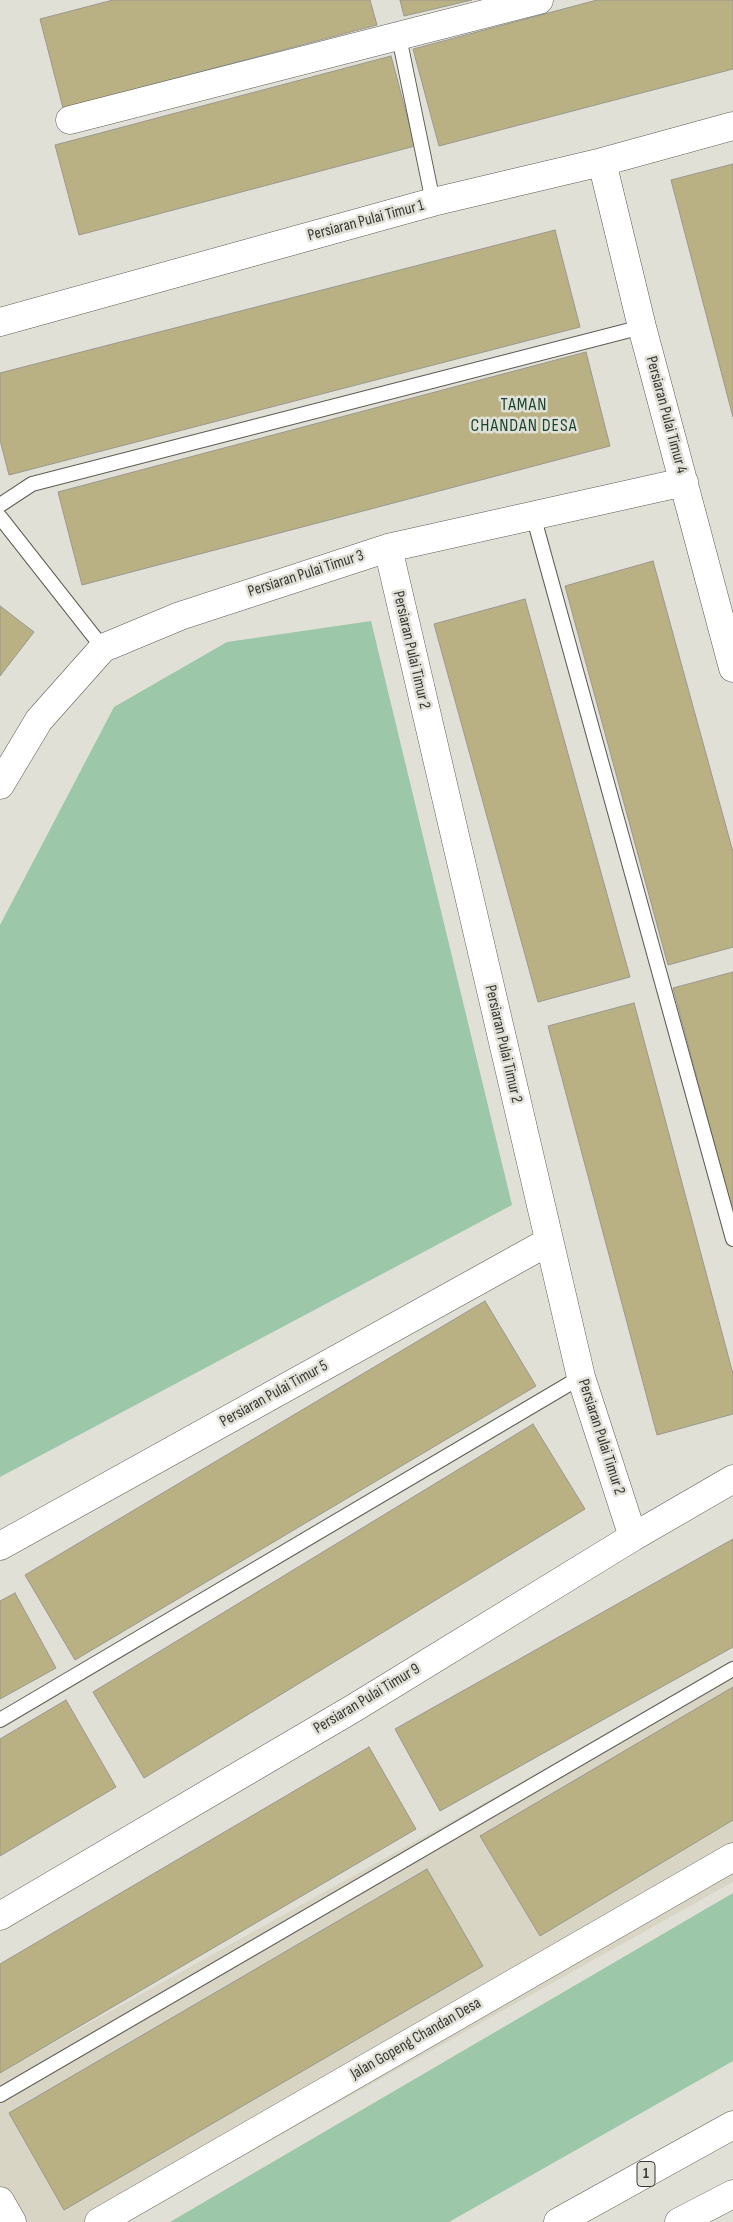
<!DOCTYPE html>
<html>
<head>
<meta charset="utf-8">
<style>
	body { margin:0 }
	canvas { display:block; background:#e1e0d7 }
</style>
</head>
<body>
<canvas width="733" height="2222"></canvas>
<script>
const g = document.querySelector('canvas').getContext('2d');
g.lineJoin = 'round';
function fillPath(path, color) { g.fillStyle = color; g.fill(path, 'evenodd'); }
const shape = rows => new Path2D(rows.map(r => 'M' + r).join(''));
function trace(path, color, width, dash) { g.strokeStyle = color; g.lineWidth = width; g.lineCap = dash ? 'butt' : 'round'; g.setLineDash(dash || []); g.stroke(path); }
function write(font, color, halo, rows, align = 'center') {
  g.font = font + ' "Sofia Sans Condensed",sans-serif'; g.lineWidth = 5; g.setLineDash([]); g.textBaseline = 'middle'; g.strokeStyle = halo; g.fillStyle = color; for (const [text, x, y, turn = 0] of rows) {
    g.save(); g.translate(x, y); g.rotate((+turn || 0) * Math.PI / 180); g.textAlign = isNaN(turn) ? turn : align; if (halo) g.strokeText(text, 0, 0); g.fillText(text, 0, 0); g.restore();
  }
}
const built = shape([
	[733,1664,733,1882,125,2222,0,2222,0,2073]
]);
const green = shape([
	[371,621,512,1205,0,1477,0,925,114,707,227,642],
	[733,1893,733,2061,449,2222,170,2222]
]);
const building = shape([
	[113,0,370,0,377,25,63,108,40,19,113,0],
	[400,0,472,0,404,16,400,0],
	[597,0,733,0,733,69,439,146,413,49,597,0],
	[391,56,415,146,79,235,55,145,391,56],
	[733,164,733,417,671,180,733,164],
	[555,230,580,327,9,475,0,440,0,373,555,230],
	[586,352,610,446,82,585,58,492,586,352],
	[653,561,733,852,733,947,668,965,565,586,653,561],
	[525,599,630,977,538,1002,434,624,525,599],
	[0,606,34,632,0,676,0,606],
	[733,972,733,1213,673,988,733,972],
	[634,1003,733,1374,733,1414,657,1435,548,1026,634,1003],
	[485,1301,536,1386,75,1660,25,1575,485,1301],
	[533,1424,585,1509,144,1778,93,1692,533,1424],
	[733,1539,733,1647,440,1811,395,1729,733,1539],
	[15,1593,56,1668,0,1699,0,1601,15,1593],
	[733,1687,733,1820,540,1936,480,1836,733,1687],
	[66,1700,116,1787,0,1856,0,1739,66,1700],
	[369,1747,416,1829,0,2073,0,1964,369,1747],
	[427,1869,483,1966,64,2210,9,2113,427,1869]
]);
const lane = shape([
	[399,37,433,202],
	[0,505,32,484,642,327],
	[533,515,733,1239],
	[0,517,103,648],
	[0,1720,581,1377],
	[0,2095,733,1669]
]);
const street = shape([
	[70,120,539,0],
	[602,162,642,327,733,668],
	[0,322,433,202,602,162,733,126],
	[388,548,581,1377,633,1537],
	[0,785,39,720,103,648,180,616,388,548,684,482],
	[0,1546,548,1242],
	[0,1916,354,1708,633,1537,733,1479],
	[0,2201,12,2222],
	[99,2222,733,1857]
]);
const highway = shape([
	[558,2222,733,2125],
	[679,2222,733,2194]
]);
const shields = [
	[646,2174,18]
];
const shieldNames = [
	["1",646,2174]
];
const streetNames = [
	["Persiaran Pulai Timur 1",366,221,-15],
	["Persiaran Pulai Timur 4",666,415,75],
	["Persiaran Pulai Timur 3",306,574,-18],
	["Persiaran Pulai Timur 2",411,650,77],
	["Persiaran Pulai Timur 2",503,1044,77],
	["Persiaran Pulai Timur 5",274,1394,-29],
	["Persiaran Pulai Timur 2",601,1437,72],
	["Persiaran Pulai Timur 9",367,1699,-31],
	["Jalan Gopeng Chandan Desa",416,2039,-30]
];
const neighbourhoodNames = [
	["TAMAN",524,405],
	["CHANDAN DESA",524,426]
];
fillPath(built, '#d8d5c5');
fillPath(green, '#9cc7a9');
fillPath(building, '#b9b183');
trace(building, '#9a9890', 1);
trace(lane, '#5f5d55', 16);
trace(street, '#5f5d55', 29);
trace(highway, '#5f5d55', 29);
trace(lane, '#fff', 14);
trace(street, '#fff', 28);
trace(highway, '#fff', 28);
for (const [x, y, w] of shields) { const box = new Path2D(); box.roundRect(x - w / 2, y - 12.5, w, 25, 4); g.fillStyle = '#e1e0d7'; g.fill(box); trace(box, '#383734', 1); }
write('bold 15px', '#383734', null, shieldNames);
write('16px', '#383734', '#e1e0d7', streetNames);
g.letterSpacing = '1px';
write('18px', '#184532', '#e1e0d7', neighbourhoodNames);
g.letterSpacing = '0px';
</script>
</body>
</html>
